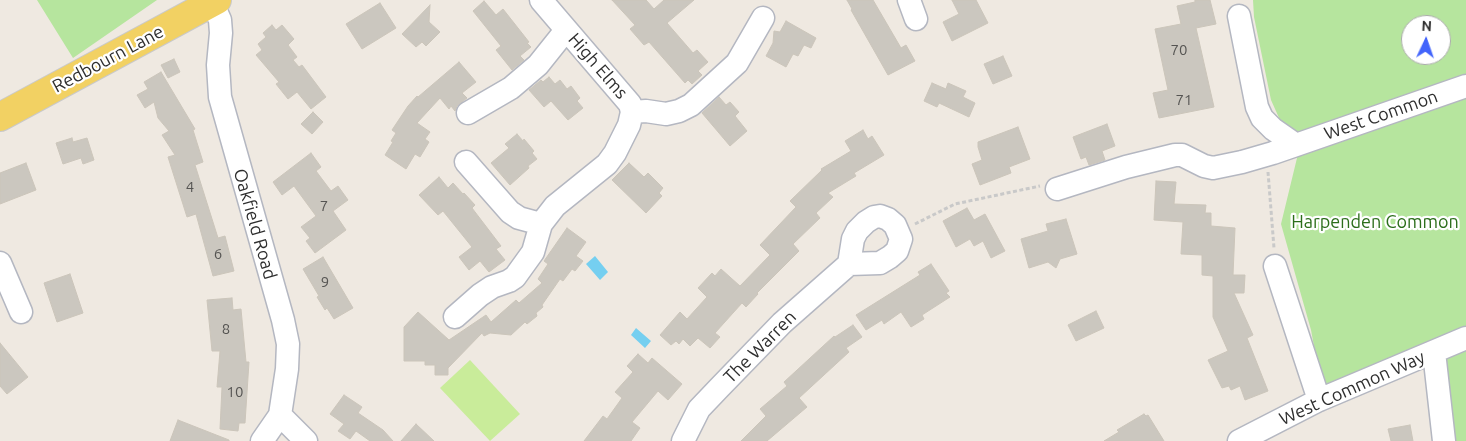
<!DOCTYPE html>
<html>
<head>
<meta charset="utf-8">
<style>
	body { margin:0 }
	#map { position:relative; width:1466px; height:441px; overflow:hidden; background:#efe9e1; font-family:Ubuntu,sans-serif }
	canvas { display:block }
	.north { position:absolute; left:1401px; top:15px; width:50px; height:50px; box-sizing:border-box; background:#fff; border:1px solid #ababab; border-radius:50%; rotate:3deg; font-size:14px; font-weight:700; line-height:20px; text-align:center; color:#2e2e2e }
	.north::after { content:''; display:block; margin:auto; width:18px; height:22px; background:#4264fb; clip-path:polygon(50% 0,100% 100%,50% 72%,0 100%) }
</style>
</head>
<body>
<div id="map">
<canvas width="1466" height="441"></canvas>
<div class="north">N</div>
</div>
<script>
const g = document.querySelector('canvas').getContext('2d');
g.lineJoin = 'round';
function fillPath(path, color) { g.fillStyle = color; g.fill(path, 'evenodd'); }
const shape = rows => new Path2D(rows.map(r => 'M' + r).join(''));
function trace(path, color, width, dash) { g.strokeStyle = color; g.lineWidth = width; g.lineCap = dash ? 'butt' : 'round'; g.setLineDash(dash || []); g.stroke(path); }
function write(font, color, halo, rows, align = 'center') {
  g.font = font + ' Ubuntu,sans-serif'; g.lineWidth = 4.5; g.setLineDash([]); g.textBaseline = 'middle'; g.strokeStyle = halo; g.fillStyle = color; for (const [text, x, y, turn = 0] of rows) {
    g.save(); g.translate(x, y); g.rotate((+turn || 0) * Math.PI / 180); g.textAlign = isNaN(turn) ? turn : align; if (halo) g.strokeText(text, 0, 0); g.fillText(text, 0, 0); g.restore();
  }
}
const green = shape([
	[37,0,157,0,73,58],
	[1253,0,1466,0,1466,441,1444,441,1432,358,1324,400,1311,330,1281,224,1297,158,1271,100,1254,17],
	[1411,25,1441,25,1441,55,1411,55]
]);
const pitch = shape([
	[470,360,520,414,490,441,440,388]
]);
const water = shape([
	[595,256,608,272,600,280,586,264],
	[636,328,651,341,645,348,631,335]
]);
const building = shape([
	[612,0,646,0,654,9,664,0,694,0,667,23,693,53,697,50,708,62,698,71,702,75,692,84,688,80,685,83,649,42,644,45,630,29,635,25,612,0],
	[847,0,873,0,901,48,906,45,915,61,888,75,851,10,852,9,847,0],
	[952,0,976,0,988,23,952,41,943,22,959,14,952,0],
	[1195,0,1210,0,1216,24,1196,28,1214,107,1159,118,1153,93,1168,90,1155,29,1181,24,1177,6,1195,2,1195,0],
	[484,1,496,15,503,9,529,42,527,43,531,47,520,56,524,60,512,70,496,50,501,46,473,11,484,1],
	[380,3,396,28,362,49,346,24,380,3],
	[430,5,429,22,440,32,426,46,422,42,416,47,402,34,430,5],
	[786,21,816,38,811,48,804,45,798,56,793,54,786,67,766,56,773,43,774,31,780,32,786,21],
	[272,25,276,30,282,25,294,39,288,45,297,57,293,60,299,67,302,65,326,97,311,109,297,92,288,99,276,84,279,82,256,55,262,50,258,44,266,37,263,33,272,25],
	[1003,56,1012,76,993,84,984,64,1003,56],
	[174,59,180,72,168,78,161,65,174,59],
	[459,62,476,82,462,93,467,98,457,106,455,111,451,106,449,109,440,98,417,123,430,132,425,139,429,142,420,157,415,154,406,169,385,155,393,142,391,141,396,133,392,130,408,106,417,96,418,97,459,62],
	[161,72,195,129,193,130,203,162,195,165,218,238,225,236,234,271,213,276,196,214,187,217,168,157,175,155,162,135,169,131,158,118,154,102,145,108,137,95,148,89,144,82,161,72],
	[549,77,555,84,560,80,567,89,571,86,580,98,577,101,583,108,568,120,551,101,544,107,529,90,541,80,543,82,549,77],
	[932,83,946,89,948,83,966,91,963,97,975,103,969,117,939,103,937,107,924,101,932,83],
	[719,97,726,105,730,102,739,112,735,116,747,131,730,146,702,113,719,97],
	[313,112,323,122,312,134,301,124,313,112],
	[1107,124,1115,146,1102,151,1105,160,1089,165,1086,157,1081,159,1073,137,1107,124],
	[1018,127,1030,159,1009,167,1011,173,980,185,972,164,982,160,978,147,978,142,1018,127],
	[863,130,868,139,872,136,884,155,854,173,856,176,828,193,833,197,816,213,820,218,793,244,799,251,757,293,758,294,746,307,742,303,715,333,720,337,710,348,698,338,690,346,683,339,679,344,676,341,671,345,660,335,680,312,687,319,707,297,698,288,712,273,715,276,721,269,740,286,770,255,760,245,796,207,790,201,822,170,821,169,851,151,845,141,863,130],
	[517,134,523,141,524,139,534,151,532,153,537,159,528,166,529,168,510,185,491,163,509,148,505,144,517,134],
	[72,138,73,142,87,138,94,160,83,164,81,158,63,164,56,143,72,138],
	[311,153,321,167,316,171,331,191,338,186,348,200,333,211,346,230,315,253,306,241,310,238,301,227,316,216,294,186,282,195,273,182,311,153],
	[26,163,36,190,0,204,0,173,26,163],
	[629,163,644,177,648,173,663,188,659,193,662,196,646,213,612,180,629,163],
	[439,177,448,188,453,183,463,194,464,193,475,205,472,208,501,246,496,249,505,260,489,272,480,261,469,270,459,257,472,247,443,211,438,215,419,195,439,177],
	[1156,181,1176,182,1174,204,1206,205,1205,213,1211,213,1211,226,1235,228,1233,275,1245,275,1244,293,1234,293,1253,335,1247,338,1268,391,1245,400,1240,386,1231,390,1229,386,1222,388,1208,360,1228,351,1213,317,1213,276,1202,275,1202,255,1181,254,1183,222,1154,220,1156,181],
	[967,208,974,220,985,214,1005,251,991,258,983,241,974,246,970,239,956,247,943,221,967,208],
	[1066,219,1077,254,1060,259,1056,268,1048,262,1029,268,1021,239,1048,231,1046,224,1066,219],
	[567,228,586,242,576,256,583,261,575,271,572,269,563,281,560,279,542,305,543,307,536,313,537,316,527,324,525,322,511,335,490,333,484,336,482,333,448,368,448,375,435,375,435,365,425,365,425,361,404,361,404,327,418,312,449,340,486,315,491,322,516,300,519,303,542,283,538,279,548,264,544,261,567,228],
	[323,257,353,308,334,319,327,308,325,310,317,297,319,296,303,269,323,257],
	[931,264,949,291,946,293,950,297,922,315,924,319,911,327,901,312,884,324,882,320,866,330,856,315,920,275,918,272,931,264],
	[70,274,83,313,57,322,44,283,70,274],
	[232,298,233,310,241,309,246,362,249,362,245,423,239,423,238,431,220,429,222,387,217,387,220,351,212,351,207,300,232,298],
	[1096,311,1104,328,1076,341,1068,325,1096,311],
	[853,325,862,337,846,348,849,352,799,398,807,407,767,441,741,441,766,416,760,409,787,386,784,382,834,336,835,337,853,325],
	[0,343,28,377,7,394,0,386,0,343],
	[638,354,648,363,652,358,682,384,668,400,658,391,632,422,640,428,631,441,584,441,603,416,607,419,622,398,615,392,633,372,627,366,638,354],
	[344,395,362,407,358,413,383,430,393,441,370,441,356,431,350,439,338,431,344,424,330,414,344,395],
	[1144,414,1146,416,1148,415,1164,441,1104,441,1119,432,1117,430,1144,414],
	[178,420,229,440,229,441,170,441,178,420],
	[416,424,434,441,401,441,416,424],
	[1410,425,1413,441,1391,441,1388,429,1410,425]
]);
const path = shape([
	[1268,172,1274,248],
	[915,224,955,204,1040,186]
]);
const minor = shape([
	[909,0,916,19],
	[212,2,220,20,221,33,218,65,220,97,283,320,288,344,287,369,280,415,262,441],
	[1239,16,1257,107,1262,118,1273,129,1296,145],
	[632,112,646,111,666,114,679,111,691,105,737,63,763,18],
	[468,113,511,88,538,65,566,30],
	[466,162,510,212,519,218,541,224],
	[1057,189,1126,167,1175,155,1182,155,1204,166,1213,168,1242,162,1273,153,1466,86],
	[0,263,21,312],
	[1275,266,1319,400],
	[455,317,480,295,492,287,509,281,515,277,533,252,541,224,555,206,607,164,615,153,629,125,632,112,630,104,541,0],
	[1434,352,1444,441],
	[280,415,306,441],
	[683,441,699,409,719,388,782,323,849,264,853,239,857,231,866,222,874,217,880,216,888,219,895,225,901,239,897,251,890,257,880,263,849,264],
	[1239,441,1319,400,1466,338]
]);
const major = shape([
	[0,117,217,0]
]);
const numberNames = [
	["70",1179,50],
	["71",1184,100],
	["4",190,187],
	["7",324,206],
	["6",218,254],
	["9",325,282],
	["8",226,329],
	["10",235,392]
];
const streetNames = [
	["Redbourn Lane",108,59,-28],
	["High Elms",598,66,49],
	["West Common",1381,115,-19],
	["Oakfield Road",255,224,74],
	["The Warren",760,347,-45],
	["West Common Way",1352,388,-24]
];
const parkNames = [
	["Harpenden Common",1375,222]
];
fillPath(green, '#b6e59e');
fillPath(pitch, '#c9ec9a');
fillPath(water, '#75cff0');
fillPath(building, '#cbc7bf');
trace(building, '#cbc5ba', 1);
trace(minor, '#b4b7c1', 25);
trace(major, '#c9c9c9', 30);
trace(path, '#c9c9c9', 3, [4, 2.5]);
trace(minor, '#fff', 22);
trace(major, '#f2d163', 28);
write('15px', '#555452', null, numberNames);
write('18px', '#2e2e2e', '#fff', streetNames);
write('18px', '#2c6e1b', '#fff', parkNames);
</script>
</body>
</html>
